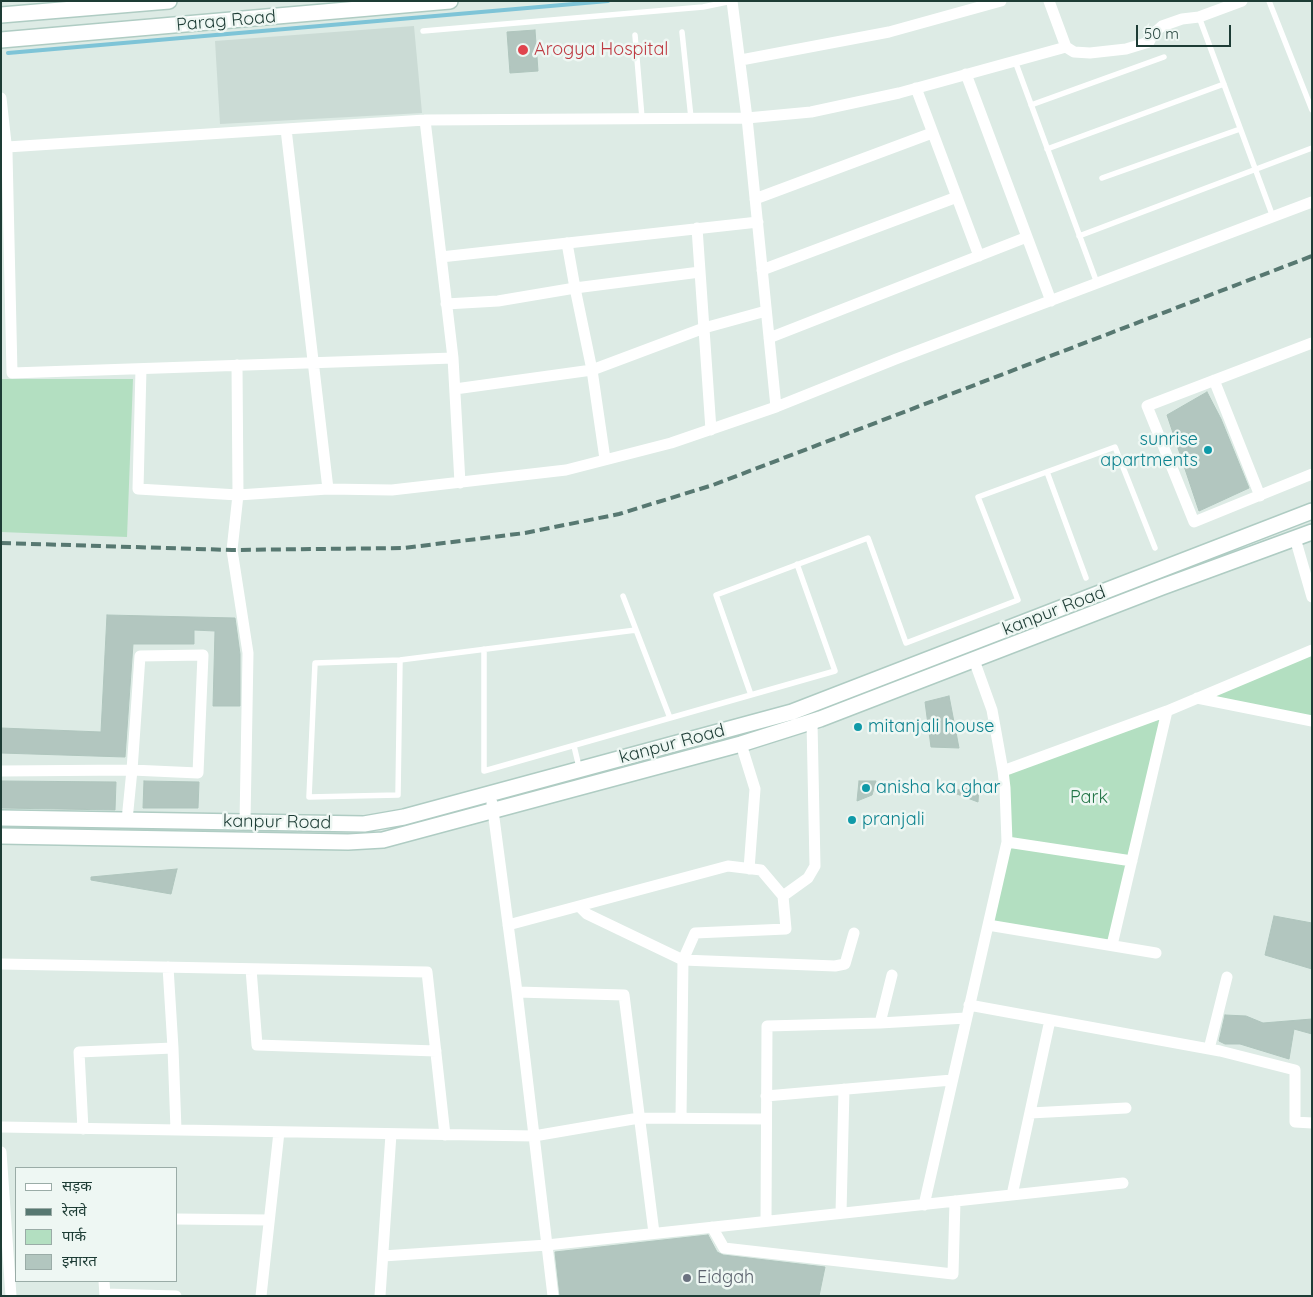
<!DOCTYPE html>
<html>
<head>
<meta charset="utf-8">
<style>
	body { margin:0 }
	#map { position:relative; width:1313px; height:1297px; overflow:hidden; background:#ddebe5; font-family:Quicksand,"Noto Sans Devanagari",sans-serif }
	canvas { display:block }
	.frame { position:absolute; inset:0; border:2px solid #1d3c35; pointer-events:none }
	.legend { position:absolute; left:15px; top:1167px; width:162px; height:115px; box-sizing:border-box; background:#eef7f3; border:1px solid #9aaca7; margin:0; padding:6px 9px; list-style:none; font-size:15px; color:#1d3c35 }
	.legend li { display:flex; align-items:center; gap:10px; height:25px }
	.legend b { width:25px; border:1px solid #9aaca7 }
	.scale { position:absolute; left:1136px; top:25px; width:95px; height:22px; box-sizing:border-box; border:2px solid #1d3c35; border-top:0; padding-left:6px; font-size:15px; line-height:18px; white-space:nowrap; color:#1d3c35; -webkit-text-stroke:4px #eef7f3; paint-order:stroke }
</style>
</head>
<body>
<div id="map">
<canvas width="1313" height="1297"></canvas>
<div class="frame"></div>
<ul class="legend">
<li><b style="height:6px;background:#fff"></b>सड़क</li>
<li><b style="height:6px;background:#577871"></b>रेलवे</li>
<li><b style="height:14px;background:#b3dfc1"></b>पार्क</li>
<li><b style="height:14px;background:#b2c6bf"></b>इमारत</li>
</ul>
<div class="scale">50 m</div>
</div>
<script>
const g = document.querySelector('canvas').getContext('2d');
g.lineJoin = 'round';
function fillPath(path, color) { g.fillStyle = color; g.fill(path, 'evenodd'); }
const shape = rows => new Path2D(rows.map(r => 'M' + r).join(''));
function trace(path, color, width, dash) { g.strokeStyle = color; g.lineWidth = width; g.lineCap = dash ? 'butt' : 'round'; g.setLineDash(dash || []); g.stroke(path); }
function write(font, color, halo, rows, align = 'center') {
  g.font = font + ' Quicksand,sans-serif'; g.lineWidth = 5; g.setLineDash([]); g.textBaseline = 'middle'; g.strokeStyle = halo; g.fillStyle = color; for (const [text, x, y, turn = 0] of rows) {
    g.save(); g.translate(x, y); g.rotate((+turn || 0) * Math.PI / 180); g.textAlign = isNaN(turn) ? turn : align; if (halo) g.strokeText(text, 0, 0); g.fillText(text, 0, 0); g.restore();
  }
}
const built = shape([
	[414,26,422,113,220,124,215,41]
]);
const green = shape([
	[1,379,133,379,127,537,1,532],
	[1312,650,1312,719,1206,694],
	[1167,711,1112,945,988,925,1007,842,1003,771]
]);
const stream = shape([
	[8,53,608,1]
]);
const building = shape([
	[535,30,538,71,510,73,507,32,535,30],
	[1207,392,1221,419,1249,488,1199,511,1167,415,1207,392],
	[107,615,235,618,240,654,240,706,213,706,215,631,194,630,194,644,133,644,125,757,1,753,1,728,101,732,107,615],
	[949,696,959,748,931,747,925,702,949,696],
	[1,781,116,782,115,810,1,808,1,781],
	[144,781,199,782,198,808,143,808,144,781],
	[859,781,876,781,872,795,857,801,859,781],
	[979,787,978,802,949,791,979,787],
	[177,869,171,894,91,880,91,877,177,869],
	[1274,916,1312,923,1312,969,1265,955,1274,916],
	[1225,1015,1246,1016,1263,1023,1312,1019,1312,1034,1294,1029,1289,1059,1240,1044,1225,1044,1219,1041,1225,1015],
	[708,1235,717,1252,723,1255,825,1267,819,1296,560,1296,555,1252,708,1235]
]);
const lane = shape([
	[1269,1,1312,110],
	[1199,17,1273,217],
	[423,31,703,7,732,1],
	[682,32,691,118],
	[635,35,642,118],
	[1015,61,1097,283],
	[1031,105,1164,57],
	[1047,149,1224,84],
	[1102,178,1240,129],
	[1079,236,1312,148],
	[1047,472,1086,578],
	[623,596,670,718],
	[484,649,484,771,835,671,797,564],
	[400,660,398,795,309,797,315,663,400,660,636,630],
	[751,695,716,595,868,538,906,643,1018,600,978,497,1115,447,1155,548],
	[574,746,579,767]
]);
const street = shape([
	[732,1,747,118,776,407],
	[1049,1,1066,47,1074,52,1090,53,1126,49,1149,42,1153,34,1162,26,1182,19,1199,17,1242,1],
	[741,60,889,32,1001,1],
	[966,74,1051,301],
	[916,88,979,256],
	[1,98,7,152,12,373,453,358],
	[425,120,453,358,460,483],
	[286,129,328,489],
	[7,147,425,120,747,118,811,112,899,93,1066,47],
	[755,199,932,133],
	[697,228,711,430],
	[567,243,575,288,700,272],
	[441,257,758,222],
	[762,270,957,197],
	[446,304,498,301,575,288,592,370,704,328,766,311],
	[769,338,1027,237],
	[1312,343,1147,406,1194,522,1312,474],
	[237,365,238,495,232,550,248,653,245,822],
	[141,369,138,489,238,495,328,489,392,490,566,470,671,443,776,407,896,359,1312,202],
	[1214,380,1260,496],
	[455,389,592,370,605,459],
	[1295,538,1312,597],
	[1197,698,1312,721],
	[741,744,755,789,749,869],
	[1,771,132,770,198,773,203,655,140,656,132,770,127,820],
	[1003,771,1167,711,1312,650],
	[492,803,517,992,553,1296],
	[1007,842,1132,861],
	[783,896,808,878,815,866,812,722],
	[508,925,579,906,728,866,761,870,783,896,786,929,695,933,683,960,587,914,579,906],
	[988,925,1156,953],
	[1112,945,1167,711],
	[1,964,427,972,445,1135],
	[168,967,173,1048],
	[251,969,257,1045,436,1051],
	[517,992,624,995,654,1233],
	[969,1005,1220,1051,1295,1070,1295,1122,1312,1123],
	[880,1023,892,975],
	[1209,1049,1227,977],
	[766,1096,952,1080],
	[1030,1113,1126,1108],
	[681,1118,683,960,835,966,845,964,854,933],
	[1,1127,534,1136,639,1118,766,1119],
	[83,1129,79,1052,173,1048,176,1130],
	[1,1152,11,1296],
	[1012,1195,1050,1020],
	[924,1205,1007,842,1005,788,1003,771,992,710,974,660],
	[841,1213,844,1089],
	[176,1219,269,1220],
	[766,1221,767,1026,880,1023,966,1018],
	[712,1227,724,1248,953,1274,955,1201],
	[383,1256,547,1245,1123,1183],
	[104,1281,105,1296],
	[105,1294,176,1296],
	[261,1296,279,1132],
	[380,1296,391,1134]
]);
const secondary = shape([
	[1,15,169,1],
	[1,40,450,1],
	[1,818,364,824,404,817,792,712,1312,511],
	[1,836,348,842,383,840,741,744,820,719,1162,587,1312,532]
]);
const rail = shape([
	[1,543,232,550,404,548,525,533,619,514,713,485,1312,256]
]);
const markers = [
	[523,50,6,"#e0444e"],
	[1208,450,5,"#0f9aa8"],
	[858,727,5,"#0f9aa8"],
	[866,788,5,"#0f9aa8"],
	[852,820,5,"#0f9aa8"],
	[687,1278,5,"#6b7280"]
];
const streetNames = [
	["Parag Road",226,21,-5],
	["kanpur Road",1054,611,-21],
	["kanpur Road",672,744,-15],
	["kanpur Road",277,822,1]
];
const healthNames = [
	["Arogya Hospital",534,50]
];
const cultureNames = [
	["sunrise",1198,440,"right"],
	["apartments",1198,461,"right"],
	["mitanjali house",868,727],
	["anisha ka ghar",876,788],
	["pranjali",862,820]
];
const parkNames = [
	["Park",1089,798]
];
const worshipNames = [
	["Eidgah",697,1278]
];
fillPath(built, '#cbdbd5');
fillPath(green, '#b3dfc1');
trace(stream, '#7ec4d7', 4);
fillPath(building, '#b2c6bf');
trace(building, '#afc5bd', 1);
trace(secondary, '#afccc3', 18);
trace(lane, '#fff', 5.5);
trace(street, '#fff', 11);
trace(secondary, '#fff', 15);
trace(rail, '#577871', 4, [10, 5]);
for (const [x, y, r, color] of markers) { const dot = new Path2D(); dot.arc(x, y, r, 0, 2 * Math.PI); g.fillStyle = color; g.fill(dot); trace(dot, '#eef7f3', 2); }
write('18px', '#1d3c35', '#eef7f3', streetNames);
write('18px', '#be3a42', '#eef7f3', healthNames, 'left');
write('18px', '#0d838f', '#eef7f3', cultureNames, 'left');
write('18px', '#247648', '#eef7f3', parkNames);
write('18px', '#5b616d', '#eef7f3', worshipNames, 'left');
</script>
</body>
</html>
